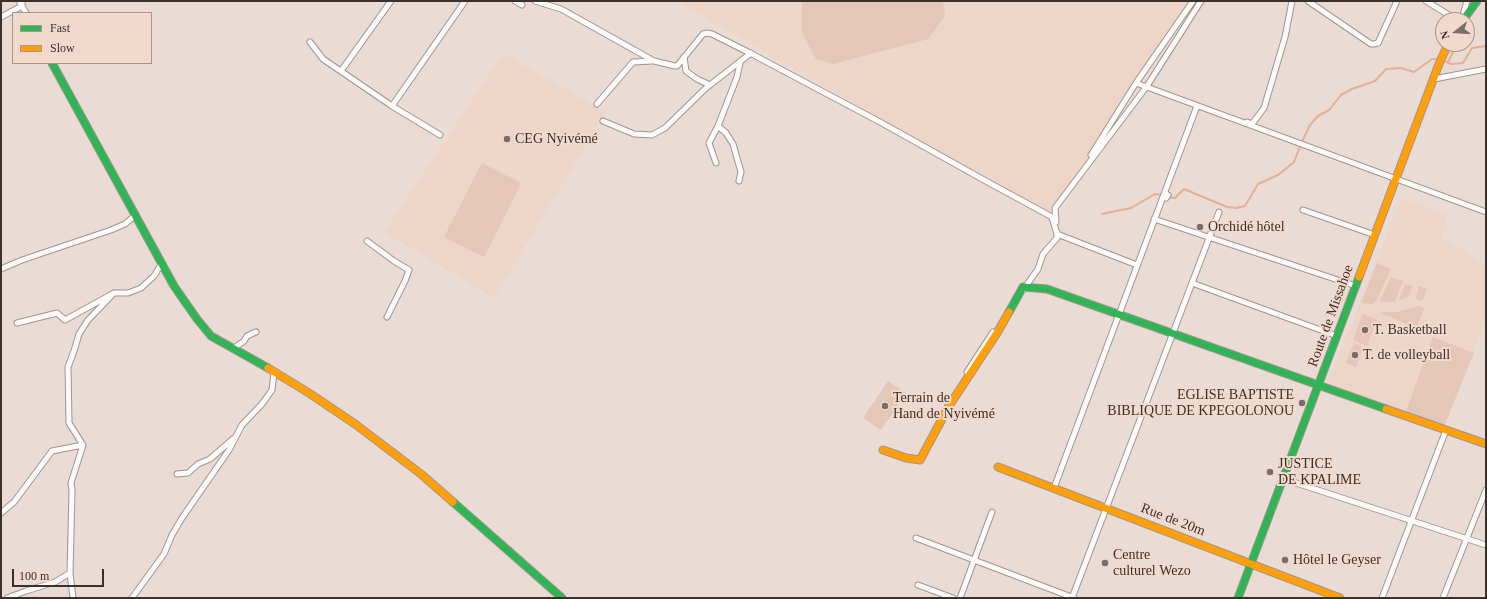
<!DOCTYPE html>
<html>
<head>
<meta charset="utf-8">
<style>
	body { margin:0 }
	#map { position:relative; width:1487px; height:599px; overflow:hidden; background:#eadcd4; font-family:"Times New Roman",serif }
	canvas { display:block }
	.frame { position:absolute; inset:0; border:2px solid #3b312c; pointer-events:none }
	.legend { position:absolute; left:12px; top:12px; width:140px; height:52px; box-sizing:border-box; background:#f2d9cc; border:1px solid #a9968c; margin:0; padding:5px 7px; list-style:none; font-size:12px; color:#3b312c }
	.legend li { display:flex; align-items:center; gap:8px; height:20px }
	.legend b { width:20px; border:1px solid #a9968c }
	.north { position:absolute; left:1435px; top:12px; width:40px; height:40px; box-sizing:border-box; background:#f2d9cc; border:1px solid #a9968c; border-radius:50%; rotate:253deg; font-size:11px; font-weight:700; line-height:16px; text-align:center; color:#3b312c }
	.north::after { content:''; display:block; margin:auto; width:14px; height:18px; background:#786d67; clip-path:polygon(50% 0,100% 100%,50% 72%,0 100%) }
	.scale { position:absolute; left:12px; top:569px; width:92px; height:18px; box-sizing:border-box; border:2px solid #3b312c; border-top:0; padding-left:5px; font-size:12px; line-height:14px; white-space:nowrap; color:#3b312c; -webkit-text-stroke:3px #f2d9cc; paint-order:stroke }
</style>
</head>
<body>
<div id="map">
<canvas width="1487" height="599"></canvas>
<div class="frame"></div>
<ul class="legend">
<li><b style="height:5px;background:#30b455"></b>Fast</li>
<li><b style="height:5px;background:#ff9f0a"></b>Slow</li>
</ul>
<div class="north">N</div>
<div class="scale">100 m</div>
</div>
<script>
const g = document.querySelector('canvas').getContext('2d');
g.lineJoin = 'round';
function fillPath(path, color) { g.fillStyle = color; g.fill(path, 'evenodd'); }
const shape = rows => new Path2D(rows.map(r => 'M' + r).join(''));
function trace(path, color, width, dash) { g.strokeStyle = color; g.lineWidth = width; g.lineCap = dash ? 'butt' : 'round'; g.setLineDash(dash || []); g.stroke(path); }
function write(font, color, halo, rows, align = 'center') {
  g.font = font + ' "Times New Roman",serif'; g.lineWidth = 4; g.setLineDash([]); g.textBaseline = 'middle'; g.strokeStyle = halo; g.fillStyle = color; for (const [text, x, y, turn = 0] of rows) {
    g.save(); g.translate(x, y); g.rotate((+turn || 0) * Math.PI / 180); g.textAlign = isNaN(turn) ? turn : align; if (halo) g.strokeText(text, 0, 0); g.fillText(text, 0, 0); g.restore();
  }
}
const built = shape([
	[676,1,1196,1,1052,217],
	[503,53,606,112,494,298,384,232],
	[1401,198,1448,215,1441,237,1486,265,1486,319,1445,424,1351,393,1328,382]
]);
const green = shape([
	[802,1,943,1,945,16,928,39,833,64,816,59,802,32],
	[482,163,521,183,484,257,444,237],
	[1377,263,1391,269,1376,301,1372,304,1361,303],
	[1391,277,1403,281,1395,302,1384,302,1380,301],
	[1405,284,1412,286,1409,295,1406,298,1399,300],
	[1419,286,1427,289,1422,301,1415,299],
	[1418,306,1424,308,1417,328,1380,313,1385,312,1398,312],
	[1363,314,1377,320,1367,346,1353,340],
	[1433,337,1474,353,1443,429,1405,414],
	[1354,343,1364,347,1356,367,1346,363],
	[888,381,906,393,881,430,863,418]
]);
const stream = shape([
	[1448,62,1457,44],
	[1168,197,1175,198,1184,189,1227,207,1236,208,1245,206,1258,184,1278,175,1294,162,1301,144,1310,125,1318,116,1329,110,1341,95,1352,89,1375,81,1386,69,1401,68,1414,72,1432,59,1439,59,1451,64,1463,63,1472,48,1486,46],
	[1102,214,1131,208,1155,194,1162,195]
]);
const street = shape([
	[19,1,26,13],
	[515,1,522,5],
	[535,1,561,9,654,61,675,66,677,66,703,34,707,33,712,34,748,52,880,122,984,180,1052,217,1057,234,1137,265],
	[1308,1,1371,44,1374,44,1378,43,1397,1],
	[1426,1,1457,20],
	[1,17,22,6,22,1],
	[1462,19,1467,1],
	[310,42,323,59,392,106,440,135],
	[684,57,686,71,697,79,710,85],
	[341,71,391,1],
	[1434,79,1486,69],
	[1136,83,1486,212],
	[597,104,633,62,653,61],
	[392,106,465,1],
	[603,121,634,134,652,135,665,128,706,88,751,53],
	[1247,122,1252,124,1264,108,1285,37,1292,1],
	[1091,155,1136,83,1193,1],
	[716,163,709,143,718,126],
	[739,181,741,172,733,144,726,133,718,126,737,77,740,63],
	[1166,198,1168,195],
	[1303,210,1375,235],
	[1154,219,1356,286],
	[1056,222,1055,208,1147,86,1201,1],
	[367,241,394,261,409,270,405,281,387,317],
	[1,269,22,260,111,230,125,224,136,215],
	[1192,283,1337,336],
	[1023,290,1038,269,1043,254,1057,238,1057,232],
	[17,323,57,313,65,320,114,293,128,293,141,288,154,276,162,263],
	[234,348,244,341,247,336,256,332],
	[967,372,993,332],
	[177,474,188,473,198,464,210,459,233,439],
	[1284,479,1486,545],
	[1054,488,1197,106],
	[1,513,14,502,52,451,83,445,69,423,68,367,74,351,79,334,88,320,114,293],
	[916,538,1074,598],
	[918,585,953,598],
	[7,598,26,591,55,582,70,573],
	[73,598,70,573,72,490,71,483,83,445],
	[132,598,164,554,172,535,182,518,229,450,242,425,262,404,272,390,274,373],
	[960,598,992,512],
	[1072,598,1219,212],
	[1382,598,1446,430],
	[1443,598,1486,490]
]);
const fast = shape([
	[1463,20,1477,1],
	[52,63,174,286,197,319,211,336,268,368],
	[1009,312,1023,287,1047,289,1386,409],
	[453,502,562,598],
	[1238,598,1359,277]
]);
const slow = shape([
	[1359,277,1439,64,1448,44],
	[268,368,309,393,355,424,421,474,453,502],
	[1386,409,1486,444],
	[883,450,906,458,920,460,949,406,997,333,1009,312],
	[998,467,1340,598]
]);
const markers = [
	[507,139,4,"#786d67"],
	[1200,227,4,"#786d67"],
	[1365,330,4,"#786d67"],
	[1355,355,4,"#786d67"],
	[1302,403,4,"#786d67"],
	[885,406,4,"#786d67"],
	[1270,472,4,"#786d67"],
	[1285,560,4,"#786d67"],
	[1105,563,4,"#786d67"]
];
const poiNames = [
	["CEG Nyivémé",515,139],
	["Orchidé hôtel",1208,227],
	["T. Basketball",1373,330],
	["T. de volleyball",1363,355],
	["EGLISE BAPTISTE",1294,395,"right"],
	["BIBLIQUE DE KPEGOLONOU",1294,411,"right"],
	["Terrain de",893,398],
	["Hand de Nyivémé",893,414],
	["JUSTICE",1278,464],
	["DE KPALIME",1278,480],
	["Centre",1113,555],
	["culturel Wezo",1113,571],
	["Hôtel le Geyser",1293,560]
];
const streetNames = [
	["Route de Missahoe",1331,316,-70],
	["Rue de 20m",1173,520,21]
];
fillPath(built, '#edd5c8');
fillPath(green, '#e4c7b7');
trace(stream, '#e1b197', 2);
trace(street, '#a0958f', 7);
trace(fast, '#a0958f', 9);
trace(slow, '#a0958f', 9);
trace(street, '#fcfaf9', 5);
trace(fast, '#30b455', 7);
trace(slow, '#ff9f0a', 7);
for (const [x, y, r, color] of markers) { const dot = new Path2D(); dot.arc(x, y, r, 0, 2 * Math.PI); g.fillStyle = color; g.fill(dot); trace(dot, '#f2d9cc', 1.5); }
write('14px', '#3b312c', '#f2d9cc', poiNames, 'left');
write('14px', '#3b312c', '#f2d9cc', streetNames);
</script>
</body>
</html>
